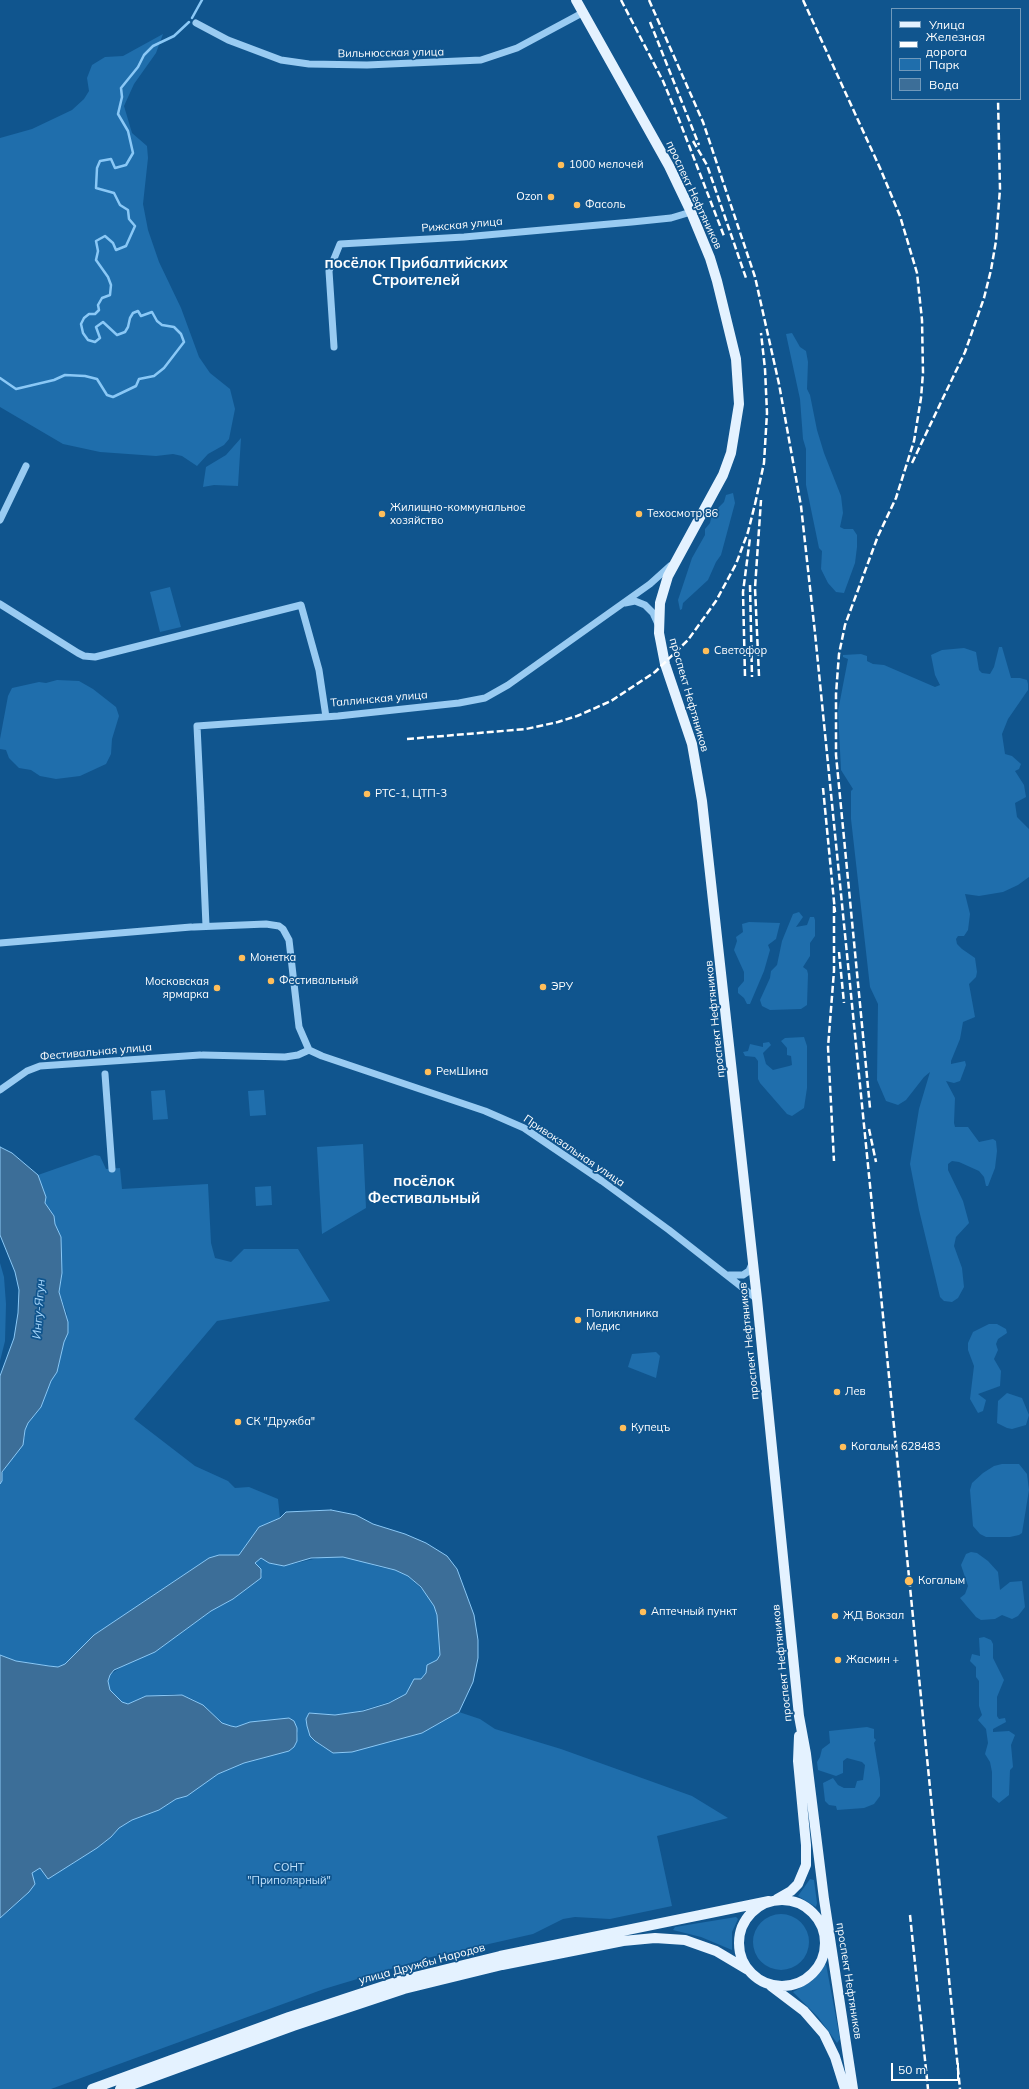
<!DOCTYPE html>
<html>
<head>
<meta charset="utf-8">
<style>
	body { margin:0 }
	#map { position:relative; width:1029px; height:2089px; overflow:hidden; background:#10558e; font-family:Mulish,sans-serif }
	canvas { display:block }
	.legend { position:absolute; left:891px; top:8px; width:130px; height:92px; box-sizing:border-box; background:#10558e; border:1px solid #7099bb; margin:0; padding:5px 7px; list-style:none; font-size:12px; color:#fff }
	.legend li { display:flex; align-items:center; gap:8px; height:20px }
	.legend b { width:20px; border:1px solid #7099bb }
	.scale { position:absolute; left:891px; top:2063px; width:68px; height:18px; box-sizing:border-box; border:2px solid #fff; border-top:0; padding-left:5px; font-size:12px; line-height:14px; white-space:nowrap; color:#fff; -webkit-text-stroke:3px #10558e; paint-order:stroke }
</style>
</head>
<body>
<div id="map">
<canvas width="1029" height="2089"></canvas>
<ul class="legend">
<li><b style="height:5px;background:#e4f2ff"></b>Улица</li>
<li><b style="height:5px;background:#fff"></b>Железная дорога</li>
<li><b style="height:11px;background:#1f6eac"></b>Парк</li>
<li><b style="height:11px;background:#3c6e98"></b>Вода</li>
</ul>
<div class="scale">50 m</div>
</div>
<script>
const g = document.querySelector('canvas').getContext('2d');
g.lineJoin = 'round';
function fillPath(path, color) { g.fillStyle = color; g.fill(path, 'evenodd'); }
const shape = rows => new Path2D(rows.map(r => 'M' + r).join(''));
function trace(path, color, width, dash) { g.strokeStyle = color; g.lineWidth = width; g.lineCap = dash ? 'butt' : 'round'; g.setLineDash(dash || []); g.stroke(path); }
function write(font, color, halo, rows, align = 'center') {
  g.font = font + ' Mulish,sans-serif'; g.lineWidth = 3.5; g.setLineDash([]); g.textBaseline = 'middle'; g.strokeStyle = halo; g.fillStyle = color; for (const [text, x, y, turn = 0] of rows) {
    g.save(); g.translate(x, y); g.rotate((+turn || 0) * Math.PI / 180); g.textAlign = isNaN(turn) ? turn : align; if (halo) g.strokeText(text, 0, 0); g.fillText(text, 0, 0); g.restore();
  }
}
const green = shape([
	[163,34,156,53,134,84,124,106,132,133,147,146,148,158,143,204,148,230,159,262,181,308,199,357,210,373,230,389,235,409,229,439,224,445,208,454,197,466,182,456,173,454,156,456,100,452,63,444,0,407,0,138,32,129,72,110,84,99,89,91,87,78,92,65,105,57,123,56],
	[792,333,800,347,806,351,808,362,807,389,810,395,817,430,824,453,841,496,843,513,840,527,844,529,853,529,857,535,857,547,855,563,844,593,836,592,828,583,821,569,822,551,819,548,806,485,806,449,803,439,800,399,786,334],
	[241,438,238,486,214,485,203,487,206,467,226,455],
	[733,493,735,503,721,555,716,562,708,580,683,603,682,609,680,610,678,600,692,558,705,535,705,529,710,523,712,514,724,502,726,495],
	[170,587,181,627,160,632,150,592],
	[999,647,1002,647,1011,678,1020,678,1027,680,1028,684,1028,690,1008,719,1002,734,1005,754,1012,756,1021,764,1019,769,1015,771,1024,785,1026,797,1015,803,1017,817,1029,829,1029,877,1018,885,1003,892,979,896,965,894,970,914,968,930,964,936,958,936,956,939,957,944,962,949,975,958,977,972,976,977,969,984,975,1017,963,1022,960,1039,951,1061,951,1064,965,1061,966,1065,960,1081,954,1083,946,1081,955,1098,954,1123,955,1127,968,1127,979,1142,993,1139,996,1141,997,1151,995,1168,988,1186,986,1186,984,1177,979,1171,959,1162,952,1161,948,1164,948,1170,963,1201,969,1223,956,1237,954,1246,962,1268,964,1287,958,1298,952,1302,944,1301,940,1297,919,1210,910,1164,919,1109,930,1072,924,1077,906,1100,898,1105,886,1101,877,1080,878,1004,870,987,851,819,851,791,853,789,841,770,838,711,848,659,843,657,843,655,861,654,867,656,867,661,873,664,884,665,935,687,940,685,935,675,931,655,942,650,964,648,976,652,979,670,982,673,990,674,994,667],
	[57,680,79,681,93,689,116,707,119,716,112,739,111,754,106,764,80,776,56,779,40,776,31,770,19,768,9,758,6,750,0,749,0,739,8,696,12,688,39,682,46,683],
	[799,912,803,917,796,927,807,925,810,917,814,917,815,920,815,936,810,943,810,956,803,967,807,970,808,974,807,1005,801,1009,770,1010,762,1006,760,1000,770,978,771,971,777,965,782,941,793,914],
	[749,922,780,923,776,939,768,945,770,950,764,971,750,1004,747,1004,744,998,738,993,738,988,744,981,744,972,734,950,737,941,736,937,743,932,742,924],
	[804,1037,807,1046,807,1088,804,1108,792,1116,787,1114,760,1083,758,1079,758,1061,755,1057,745,1056,743,1052,748,1051,750,1044,763,1047,763,1043,769,1042,771,1045,763,1053,766,1064,773,1070,789,1066,792,1065,791,1056,787,1055,787,1048,781,1041,785,1038],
	[165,1090,168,1119,153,1120,151,1091],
	[264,1090,266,1115,250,1116,248,1091],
	[363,1144,366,1208,322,1234,317,1147],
	[95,1155,100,1156,106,1169,120,1168,122,1189,208,1184,211,1243,215,1258,231,1262,244,1249,298,1249,330,1301,217,1321,134,1419,195,1466,228,1481,235,1488,249,1487,278,1499,280,1518,259,1527,239,1555,219,1555,209,1558,94,1635,65,1664,58,1667,16,1661,0,1655,0,1484,2,1481,2,1473,25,1437,25,1430,28,1423,41,1407,51,1381,57,1372,64,1342,68,1333,67,1314,59,1292,62,1273,61,1237,55,1224,54,1216,45,1203,46,1197,38,1175],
	[271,1186,272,1205,256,1206,255,1187],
	[0,1263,4,1277,6,1304,5,1341,0,1361],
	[989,1324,997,1324,1006,1329,1007,1333,998,1339,996,1344,998,1350,994,1359,1001,1371,1000,1386,978,1394,986,1400,983,1411,978,1413,970,1399,974,1366,968,1350,968,1343,973,1332],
	[656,1352,660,1356,656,1378,628,1367,632,1354],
	[1007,1393,1022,1398,1029,1415,1026,1425,1012,1429,1007,1428,997,1423,998,1401],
	[1002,1464,1019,1464,1027,1474,1029,1490,1022,1533,1019,1535,1010,1537,986,1537,980,1534,973,1526,970,1490,972,1483,983,1473,994,1466],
	[971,1552,977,1553,988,1561,998,1572,1000,1590,1010,1582,1022,1581,1025,1607,1018,1616,1012,1619,1002,1615,995,1619,981,1620,976,1617,960,1598,965,1594,968,1586,961,1565,966,1554],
	[322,1557,343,1557,358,1560,379,1567,395,1570,408,1576,430,1597,434,1606,437,1615,440,1655,437,1660,428,1665,426,1673,421,1679,414,1679,406,1694,396,1700,350,1714,335,1715,308,1713,315,1741,323,1747,333,1753,422,1733,459,1712,480,1719,495,1729,561,1749,692,1796,728,1818,657,1836,672,1906,610,1919,575,1917,563,1919,533,1934,427,1958,324,1989,51,2089,0,2089,0,1918,29,1892,35,1884,31,1873,40,1868,48,1879,97,1848,111,1837,119,1828,132,1820,159,1810,176,1799,187,1795,218,1774,244,1763,289,1751,294,1747,297,1741,298,1733,289,1718,250,1722,236,1727,231,1726,222,1724,203,1705,194,1700,182,1695,174,1694,146,1696,128,1704,122,1702,110,1690,108,1681,110,1675,125,1664,155,1652,211,1611,233,1599,261,1578,262,1574,255,1563,261,1558,269,1563,284,1566],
	[984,1637,991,1640,993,1644,993,1658,1004,1680,997,1697,997,1716,999,1719,1005,1718,1006,1722,993,1729,993,1732,1009,1731,1015,1735,1011,1745,1013,1767,1010,1770,1009,1795,999,1803,992,1797,992,1772,990,1762,985,1754,988,1743,986,1729,978,1720,982,1715,979,1706,979,1681,976,1677,976,1667,970,1661,972,1654,980,1656,979,1638],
	[867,1727,874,1729,874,1738,876,1740,874,1743,880,1779,880,1796,874,1804,864,1808,837,1810,836,1806,829,1805,825,1801,823,1783,833,1778,838,1785,844,1788,855,1788,857,1781,863,1780,865,1765,862,1762,847,1758,843,1761,843,1773,836,1776,818,1770,817,1762,820,1757,822,1749,830,1743,829,1731],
	[810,1879,814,1880,817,1903,816,1907,798,1896],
	'753 1942a28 28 0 1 1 56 0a28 28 0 1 1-56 0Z',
	[736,1917,738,1919,732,1932,732,1950,701,1937,673,1930,675,1927],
	[826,1964,840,2039,837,2043,818,2017,793,1992,812,1981]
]);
const water = shape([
	[0,1147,12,1153,38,1175,46,1197,45,1203,54,1216,55,1224,61,1237,62,1273,59,1292,68,1322,68,1333,64,1342,57,1372,51,1381,41,1407,28,1423,25,1430,23,1445,2,1472,2,1481,0,1484,0,1376,14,1338,18,1313,19,1290,15,1272,0,1235,0,1147],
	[331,1510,356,1515,373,1524,405,1534,426,1543,447,1556,457,1569,474,1615,478,1640,478,1658,473,1682,459,1712,422,1733,352,1752,333,1753,315,1741,310,1736,307,1726,306,1719,309,1713,335,1715,363,1711,389,1703,406,1694,414,1679,421,1679,426,1673,427,1665,437,1660,440,1655,437,1615,434,1606,421,1587,408,1576,395,1570,343,1557,311,1558,284,1566,269,1563,261,1558,255,1563,261,1569,261,1578,233,1599,211,1611,155,1652,114,1670,110,1675,108,1681,110,1690,122,1702,128,1704,146,1696,182,1695,203,1705,222,1723,231,1726,236,1727,250,1722,289,1718,294,1721,297,1728,297,1741,294,1747,289,1751,244,1763,218,1774,187,1796,176,1799,159,1810,132,1820,119,1828,111,1837,97,1848,48,1879,40,1868,32,1873,35,1884,29,1892,0,1918,0,1655,16,1661,49,1666,58,1667,65,1664,94,1635,209,1558,219,1555,239,1555,259,1527,280,1518,286,1512,331,1510]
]);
const stream = shape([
	[192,18,202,0],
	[0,378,16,389,54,380,65,375,85,376,97,379,107,395,113,397,136,386,139,379,154,376,164,368,184,342,181,334,174,327,162,325,157,321,152,312,141,316,138,311,133,313,130,318,128,327,125,332,117,335,103,322,96,327,100,338,95,342,88,340,83,333,81,324,84,318,89,314,95,314,99,310,98,305,102,298,110,295,111,285,108,277,96,260,98,251,96,241,105,236,113,243,116,250,126,246,135,226,129,219,128,210,120,205,114,193,96,188,97,168,100,161,111,159,115,168,126,165,133,153,128,131,118,114,122,97,121,88,138,67,144,55,153,46,174,36,189,22]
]);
const minor = shape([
	[196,23,228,40,281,60,309,64,367,65,481,60,517,48,584,12],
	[334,347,329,271,340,244,464,237,632,222,671,218,691,212],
	[0,520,26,466],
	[625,603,635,601,645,605,653,613,658,624],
	[0,604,78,653,84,656,95,657,301,605,319,670,326,717],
	[201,808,197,726,338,716,459,703,485,698,508,685,650,584,670,566],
	[201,809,206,926],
	[194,927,266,924,279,926,283,929,289,940,299,1027,309,1050],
	[0,943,191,927],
	[309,1050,322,1056,485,1111,524,1128,602,1181,669,1230,757,1299],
	[203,1055,285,1057,298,1055,309,1050],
	[105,1074,112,1169],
	[0,1090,27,1071,40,1066,200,1055],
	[729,1275,743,1275,749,1271,752,1264]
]);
const major = shape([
	[576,0,669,166,691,212,710,258,717,281,736,359,739,404,731,453,723,475,668,576,660,603,659,633,665,664,692,744,702,801,757,1299,799,1716,806,1754,824,1899,853,2089],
	[777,1899,791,1891,798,1884,806,1865,806,1845,798,1761,799,1736],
	'739 1943a43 43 0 1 1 86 0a43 43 0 1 1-86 0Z',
	[771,1986,804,2011,824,2034,835,2057,845,2089],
	[92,2089,289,2017,402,1980,500,1956,769,1901],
	[120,2089,293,2026,404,1989,502,1965,623,1941,655,1938,685,1940,716,1951,748,1970]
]);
const rail = shape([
	[621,0,663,81,678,117,724,236],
	[649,0,703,122,755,277,779,384,801,506,815,633,960,2089],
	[803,0,880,168,900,216,917,273,922,320,923,373,921,398,914,441,896,498,878,536,845,625,839,654,836,694,836,755,870,1108],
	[650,22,699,145],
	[693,141,707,165,746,278],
	[912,463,965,352,984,298,991,270,996,241,1000,189,998,99],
	[755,504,764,463,767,413,765,369,761,333],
	[750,585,752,677],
	[745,676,743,592,750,538],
	[759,676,755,588,761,500],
	[407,739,526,729,558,722,577,716,611,701,655,672,688,640,716,601,736,564,748,532,756,500],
	[823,788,835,912],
	[834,906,834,971,828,1047,834,1161],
	[839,952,844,1003],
	[869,1129,876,1162],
	[910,1915,928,2089]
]);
const markers = [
	[561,165,4,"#ffbe5a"],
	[551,197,4,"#ffbe5a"],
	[577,205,4,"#ffbe5a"],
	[382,514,4,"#ffbe5a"],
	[639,514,4,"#ffbe5a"],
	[706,651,4,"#ffbe5a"],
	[367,794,4,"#ffbe5a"],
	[242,958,4,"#ffbe5a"],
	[271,981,4,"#ffbe5a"],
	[543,987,4,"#ffbe5a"],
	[217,988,4,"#ffbe5a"],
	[428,1072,4,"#ffbe5a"],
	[578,1320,4,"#ffbe5a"],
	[837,1392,4,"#ffbe5a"],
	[238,1422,4,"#ffbe5a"],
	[623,1428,4,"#ffbe5a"],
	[843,1447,4,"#ffbe5a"],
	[909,1581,5,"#ffbe5a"],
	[643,1612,4,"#ffbe5a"],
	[835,1616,4,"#ffbe5a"],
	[838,1660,4,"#ffbe5a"]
];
const streetNames = [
	["Вильнюсская улица",391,53,-1],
	["проспект Нефтяников",694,195,65],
	["Рижская улица",462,225,-5],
	["проспект Нефтяников",689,695,74],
	["Таллинская улица",379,699,-5],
	["проспект Нефтяников",715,1019,-96],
	["Фестивальная улица",96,1052,-5],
	["Привокзальная улица",574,1151,34],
	["проспект Нефтяников",749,1341,-96],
	["проспект Нефтяников",782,1663,-96],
	["улица Дружбы Народов",422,1964,-15],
	["проспект Нефтяников",849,1981,81]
];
const poiNames = [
	["1000 мелочей",569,165],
	["Ozon",543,197,"right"],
	["Фасоль",585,205],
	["Жилищно-коммунальное",390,508],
	["хозяйство",390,521],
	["Техосмотр 86",647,514],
	["Светофор",714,651],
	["РТС-1, ЦТП-3",375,794],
	["Монетка",250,958],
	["Фестивальный",279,981],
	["Московская",209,982,"right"],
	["ярмарка",209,995,"right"],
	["ЭРУ",551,987],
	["РемШина",436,1072],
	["Поликлиника",586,1314],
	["Медис",586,1327],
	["Лев",845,1392],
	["СК \"Дружба\"",246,1422],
	["Купецъ",631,1428],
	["Когалым 628483",851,1447],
	["Когалым",918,1581],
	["Аптечный пункт",651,1612],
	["ЖД Вокзал",843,1616],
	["Жасмин +",846,1660]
];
const parkNames = [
	["СОНТ",289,1868],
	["\"Приполярный\"",289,1881]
];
const waterNames = [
	["Ингу-Ягун",39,1309,-86]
];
const districtNames = [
	["посёлок Прибалтийских",416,263],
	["Строителей",416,280],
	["посёлок",424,1181],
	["Фестивальный",424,1198]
];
fillPath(green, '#1f6eac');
fillPath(water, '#3c6e98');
trace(water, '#8ac8f6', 1);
trace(stream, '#8ac8f6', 2.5);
trace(minor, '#99cbf2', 7);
trace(major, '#e4f2ff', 10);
trace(rail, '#fff', 2.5, [7, 3]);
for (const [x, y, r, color] of markers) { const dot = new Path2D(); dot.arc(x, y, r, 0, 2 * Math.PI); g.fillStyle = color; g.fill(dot); trace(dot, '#10558e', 1.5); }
write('11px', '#fff', '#10558e', streetNames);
write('11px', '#fff', '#10558e', poiNames, 'left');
write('11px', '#c0e2fd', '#10558e', parkNames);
write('italic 12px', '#a5d5fa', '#10558e', waterNames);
write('bold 15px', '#fff', '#10558e', districtNames);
</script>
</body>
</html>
